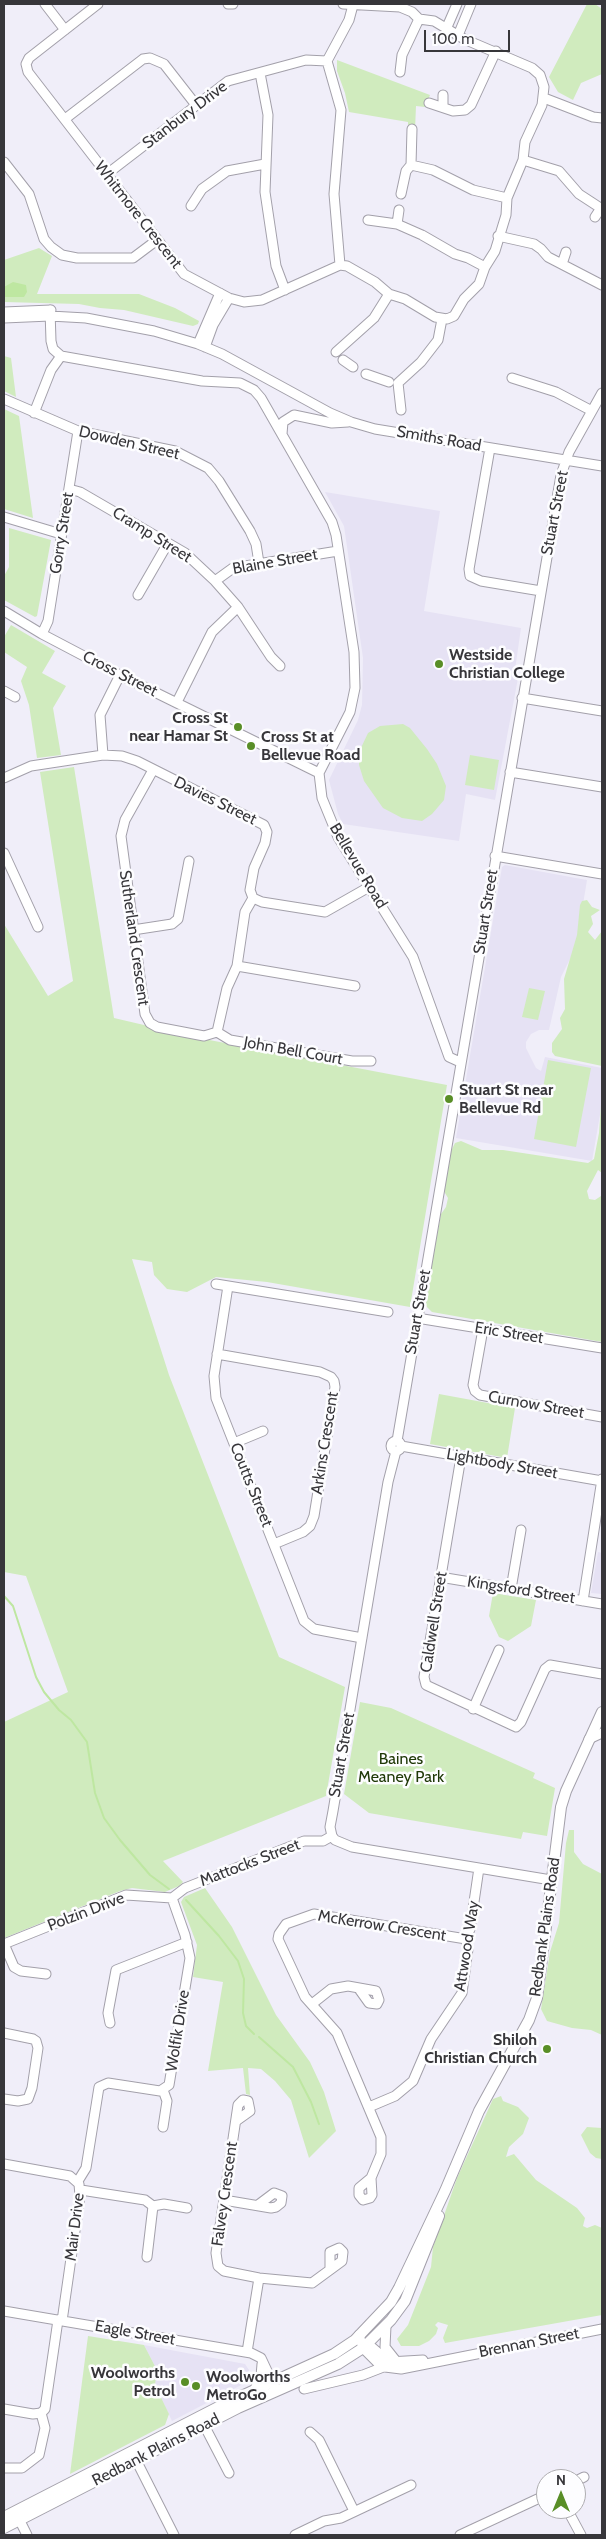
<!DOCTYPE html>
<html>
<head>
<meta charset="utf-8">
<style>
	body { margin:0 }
	#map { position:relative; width:606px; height:2539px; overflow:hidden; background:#f0eef9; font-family:Cabin,sans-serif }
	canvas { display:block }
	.frame { position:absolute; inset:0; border:5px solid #37363a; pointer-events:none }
	.north { position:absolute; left:536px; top:2469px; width:50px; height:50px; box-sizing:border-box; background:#fdfdff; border:1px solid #aeadb0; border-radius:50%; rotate:0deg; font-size:14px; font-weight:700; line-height:20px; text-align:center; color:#37363a }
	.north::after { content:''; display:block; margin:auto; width:18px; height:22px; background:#598e27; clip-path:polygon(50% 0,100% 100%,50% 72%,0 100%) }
	.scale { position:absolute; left:424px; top:30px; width:86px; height:22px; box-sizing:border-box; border:2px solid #37363a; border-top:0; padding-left:6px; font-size:15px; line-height:18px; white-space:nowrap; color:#37363a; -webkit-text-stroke:4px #fdfdff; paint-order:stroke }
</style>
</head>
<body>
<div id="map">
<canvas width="606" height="2539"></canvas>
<div class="frame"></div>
<div class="north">N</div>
<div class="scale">100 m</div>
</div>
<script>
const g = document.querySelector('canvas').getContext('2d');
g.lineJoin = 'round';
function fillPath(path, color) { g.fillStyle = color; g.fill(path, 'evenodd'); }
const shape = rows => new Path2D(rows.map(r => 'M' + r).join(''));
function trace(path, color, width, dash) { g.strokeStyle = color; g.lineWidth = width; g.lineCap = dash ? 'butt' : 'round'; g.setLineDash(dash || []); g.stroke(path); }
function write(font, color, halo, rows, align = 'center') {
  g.font = font + ' Cabin,sans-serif'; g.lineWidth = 5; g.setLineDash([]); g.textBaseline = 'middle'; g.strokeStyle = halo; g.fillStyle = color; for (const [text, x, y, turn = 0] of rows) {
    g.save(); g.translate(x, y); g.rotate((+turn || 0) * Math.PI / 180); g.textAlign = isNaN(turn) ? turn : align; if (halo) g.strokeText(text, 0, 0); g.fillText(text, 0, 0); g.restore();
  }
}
const built = shape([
	[325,492,440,511,424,611,521,628,515,670,519,673,495,800,466,794,459,841,343,824,338,814,329,780,358,720,362,705,363,658,344,526],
	[505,865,587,880,576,947,561,977,549,1030,539,1030,531,1034,526,1042,526,1048,536,1068,541,1071,545,1057,602,1068,602,1103,592,1161,456,1138,502,867],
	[598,1552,602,1553,602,1594,591,1593],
	[144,2345,245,2364,249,2370,249,2381,172,2421,155,2385,157,2370]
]);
const green = shape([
	[587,4,595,4,602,9,602,74,581,83,573,100,558,92,549,77],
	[337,60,430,95,425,107,416,106,415,130,408,129,408,122,349,112,345,93,337,71],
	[39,248,52,256,37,294,139,294,175,308,199,321,198,324,193,326,124,310,100,308,79,304,4,302,4,260],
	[4,356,11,358,16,397,4,391],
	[4,409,19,416,33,518,4,509],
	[9,528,51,540,37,616,35,617,4,600,4,576,9,567],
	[11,625,55,651,42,673,66,686,53,708,61,755,37,758,29,705,21,681,27,667,4,652,4,637],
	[403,724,410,728,427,749,437,764,446,786,444,800,432,814,422,821,402,818,383,808,364,781,359,765,359,752,368,733,380,726],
	[470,755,499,760,494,790,465,785],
	[74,767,114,1018,204,1039,447,1085,410,1307,267,1282,216,1277,187,1292,167,1289,154,1275,152,1262,132,1259,169,1375,279,1657,345,1687,326,1796,163,1861,183,1882,179,1886,165,1892,132,1888,120,1891,4,1938,4,1722,68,1692,26,1576,4,1572,4,924,48,996,73,981,40,772],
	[587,900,592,907,600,910,591,916,593,924,588,932,595,940,602,931,602,1066,555,1056,552,1052,552,1043,562,1029,560,1018,565,1009,564,979,577,935,580,905,582,901],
	[529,988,545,991,538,1020,522,1017],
	[548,1060,591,1068,576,1147,534,1139],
	[602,1091,602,1173,598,1170,587,1191,589,1199,595,1200,601,1196,602,1199,602,1342,432,1312,425,1305,426,1294,441,1214,446,1207,448,1198,445,1193,444,1182,451,1151,455,1143,461,1141,482,1150,503,1150,588,1163,594,1159,599,1133],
	[439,1394,515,1408,507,1458,430,1444],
	[493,1593,536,1600,531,1626,508,1641,499,1637,489,1616],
	[360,1702,391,1708,535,1773,533,1778,555,1788,547,1836,523,1832,521,1839,369,1813,344,1794],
	[569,1830,574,1830,574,1852,583,1864,602,1874,602,2035,591,2030,572,2028,547,2021,541,2009,550,1952,559,1923,566,1843],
	[205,1888,232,1927,276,2015,310,2062,324,2092,336,2131,309,2158,291,2100,275,2081,261,2069,248,2068,250,2095,246,2094,243,2068,208,2071,223,1982,193,1977,197,1945,181,1902,184,1897],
	[501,2096,503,2101,518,2107,529,2118,523,2134,509,2147,506,2157,514,2154,536,2180,577,2208,585,2218,583,2226,587,2228,595,2225,602,2228,602,2315,445,2343,443,2338,448,2325,438,2322,435,2325,438,2328,436,2334,429,2341,419,2346,401,2346,397,2339,408,2325,431,2267,433,2247,457,2178,493,2099],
	[587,2127,602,2128,602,2159,596,2158,590,2153,581,2135],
	[88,2336,144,2345,157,2370,155,2385,169,2414,165,2425,70,2474]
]);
const water = shape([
	[13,282,26,285,27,292,24,297,4,297,4,287]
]);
const stream = shape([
	[4,1596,13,1606,36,1677,44,1692,59,1710,71,1720,87,1742,95,1793,104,1818,120,1840,150,1875,169,1889],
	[186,1900,219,1936,238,1961,244,1979,243,2013,246,2026,254,2034],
	[259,2037,293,2067,311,2102,319,2124]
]);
const minor = shape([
	[45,4,65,30],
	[98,4,29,58,26,64,28,72,184,274,229,298,244,302,262,300,340,265,347,266,375,282,389,294,405,299,435,317,447,319,454,316,464,299,479,284,485,267,495,251,506,215,507,198,523,160,525,142,542,105,544,87,540,75,532,68,464,39,434,21,419,19,412,12,400,7,343,4],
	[228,4,233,4],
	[447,27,457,4],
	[459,33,471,4],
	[400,72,402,55,419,19],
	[260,73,268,115,265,192,276,266,285,290],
	[544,98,593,117,602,118],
	[429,103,453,111,465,110,471,105,496,51],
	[443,107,443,95],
	[65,119,143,59,150,58,164,64,196,105],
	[523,160,559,171,579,194,602,209],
	[4,162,29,194,44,239,51,247,62,255,77,258,133,258,157,240],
	[411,165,433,170,473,190,507,198],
	[107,174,228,81,306,60,327,61],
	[401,194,406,171,411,165,412,129],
	[191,206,202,189,227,171,265,164],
	[595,217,601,208],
	[368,220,397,224,422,235,455,254,468,258,485,267],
	[397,224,399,210],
	[498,236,534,244,541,249,548,257,602,285],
	[562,264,566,252],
	[340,265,334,194,341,110,327,61,349,20,353,5],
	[50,310,51,341,53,349,61,356,202,381,240,383,254,390,261,398,332,522,336,535,354,652,355,688,350,712,319,773,322,798,338,837,413,957,449,1057,460,1062],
	[4,312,51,310],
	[4,318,50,316,86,318,154,331,198,344,222,354,330,413,351,422,375,429,602,466],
	[198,344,220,293],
	[205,347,213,325,229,298],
	[336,352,374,318,389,294],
	[343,360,353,367],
	[366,374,389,382],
	[512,378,556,392,592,411],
	[4,399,78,431,175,451,208,468,219,481,250,531,256,544,259,563],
	[401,410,398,383,421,362,438,340,442,319],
	[34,413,51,370,61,356],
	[282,434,283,422,294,415,332,423,348,422],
	[490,448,469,569,470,576,481,581,541,591],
	[69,489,80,492,185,553,215,581,238,607,271,657,280,666],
	[4,517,61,534],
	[215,581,233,568,338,551],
	[138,595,168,543],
	[4,611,42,634,120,675,319,773],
	[42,634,48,621,78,431],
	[4,691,15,697],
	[522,698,602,711],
	[177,702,212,632,238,607],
	[103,755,100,715,120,675],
	[153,770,125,820,121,836,145,1014,150,1023,157,1027,204,1036,217,1032,227,988,237,966,245,912,253,898],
	[510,772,602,787],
	[4,778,31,766,103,755,122,756,137,761,264,825,267,832,265,843,254,868,250,890,253,898,262,902,325,912,369,887],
	[4,853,38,927],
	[495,856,602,874],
	[133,930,172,924,178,919,189,861],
	[237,966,355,986],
	[217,1032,230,1040,352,1061,371,1061],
	[216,1284,388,1312],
	[228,1286,214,1376,216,1398,304,1621,314,1629,362,1638],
	[417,1318,602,1348],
	[483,1329,473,1385,475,1391,480,1395,602,1417],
	[217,1354,320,1372,331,1377,334,1381,335,1387,314,1516,310,1526,303,1532,274,1544],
	'391 1446a5 5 0 1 1 10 0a5 5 0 1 1-10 0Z',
	[397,1441,561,475,569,452,602,393],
	[234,1443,263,1431],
	[401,1446,602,1481],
	[396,1451,388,1482,333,1811,330,1827,332,1836,335,1840,352,1847,551,1880],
	[461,1457,424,1677,426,1685,516,1727,521,1722,545,1669,550,1665,602,1674],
	[440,1577,602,1604],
	[511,1589,521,1530],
	[583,1601,602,1479],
	[473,1709,499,1650],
	[589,1739,602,1733],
	[172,1898,185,1888,304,1841,323,1841,332,1836],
	[4,1944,126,1895,172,1898],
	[4,1944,14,1967,21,1971,46,1974],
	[312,2004,331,1989,348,1986,376,1991,379,2000,377,2004,369,2003,359,1989],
	[110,2023,108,2013,116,1970,187,1942],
	[4,2033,33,2039,36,2041,38,2048,32,2088,28,2099,18,2101,4,2099],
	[369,2107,395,2096,413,2081,431,2039,462,1993,468,1949,466,1939,470,1929,479,1868],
	[236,2121,250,2111,248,2101,243,2100,238,2105,216,2253,218,2266,224,2271,259,2278,312,2283,342,2261,343,2252,339,2248,330,2252,330,2268],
	[163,2127,167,2101,163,2090],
	[4,2164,70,2176,79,2184,80,2196,62,2321],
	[371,2178,381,2154,381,2137,337,2033,305,1997,278,1939,279,1934,286,1924,314,1914,466,1939],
	[371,2178,372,2195,370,2198,363,2200,359,2195,359,2188,371,2178],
	[78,2181,86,2168,99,2087,108,2083,160,2091,169,2085,190,1958,185,1935,172,1898],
	[81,2190,145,2200,153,2206,164,2204,187,2208],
	[224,2200,271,2208,276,2207,281,2203,282,2196,274,2193,258,2205],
	[147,2257,153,2206],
	[4,2311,251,2353,261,2358,275,2388],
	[386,2326,385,2347,396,2361],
	[359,2335,363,2348,378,2363,385,2367,401,2369,602,2329],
	[368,2344,389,2362,423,2360],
	[247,2352,259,2278],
	[255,2389,261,2376,262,2364],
	[304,2389,363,2375,386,2366],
	[4,2409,33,2414,41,2413,45,2409,58,2320],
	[204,2425,229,2473],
	[310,2432,319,2440,354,2511],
	[136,2460,174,2535],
	[4,2468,22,2468,39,2455,45,2428,41,2413],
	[576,2481,584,2477],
	[567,2509,581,2535],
	[17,2515,27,2535],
	[295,2535,324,2521,341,2518,411,2485],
	[460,2535,546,2495]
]);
const major = shape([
	[4,2517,226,2403,334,2354,355,2340,391,2302,399,2288,445,2191,479,2111,529,2020,537,1998,561,1807,566,1791,602,1712],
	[4,2528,238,2408,338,2364,363,2348,391,2320,405,2301,439,2216]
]);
const markers = [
	[439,664,5,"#598e27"],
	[238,727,5,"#598e27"],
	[251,746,5,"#598e27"],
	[449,1099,5,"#598e27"],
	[547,2049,5,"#598e27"],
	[185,2382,5,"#598e27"],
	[196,2386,5,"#598e27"]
];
const streetNames = [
	["Stanbury Drive",185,115,-37],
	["Whitmore Crescent",138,215,52],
	["Smiths Road",439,439,10],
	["Dowden Street",129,443,13],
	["Stuart Street",555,513,-79],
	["Gorry Street",62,533,-81],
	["Cramp Street",152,535,32],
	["Blaine Street",275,562,-10],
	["Cross Street",120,674,27],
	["Davies Street",215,801,26],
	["Bellevue Road",358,866,59],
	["Stuart Street",486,912,-81],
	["Sutherland Crescent",134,938,82],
	["John Bell Court",293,1051,10],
	["Stuart Street",418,1312,-80],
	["Eric Street",509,1333,9],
	["Curnow Street",536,1405,10],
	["Arkins Crescent",325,1443,-81],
	["Lightbody Street",502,1464,10],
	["Coutts Street",251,1485,68],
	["Kingsford Street",521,1590,9],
	["Caldwell Street",434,1622,-81],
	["Stuart Street",342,1755,-80],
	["Mattocks Street",250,1863,-21],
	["Polzin Drive",86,1912,-21],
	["McKerrow Crescent",382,1926,9],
	["Redbank Plains Road",545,1927,-82],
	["Attwood Way",467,1946,-81],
	["Wolfik Drive",178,2031,-81],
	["Falvey Crescent",225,2194,-82],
	["Mair Drive",75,2227,-83],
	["Eagle Street",135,2333,10],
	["Brennan Street",529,2343,-11],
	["Redbank Plains Road",156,2450,-27]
];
const poiNames = [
	["Westside",449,655],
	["Christian College",449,673],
	["Cross St",228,718,"right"],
	["near Hamar St",228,736,"right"],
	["Cross St at",261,737],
	["Bellevue Road",261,755],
	["Stuart St near",459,1090],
	["Bellevue Rd",459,1108],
	["Shiloh",537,2040,"right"],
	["Christian Church",537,2058,"right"],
	["Woolworths",175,2373,"right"],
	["Petrol",175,2391,"right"],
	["Woolworths",206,2377],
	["MetroGo",206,2395]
];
const parkNames = [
	["Baines",401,1759],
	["Meaney Park",401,1777]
];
fillPath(built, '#e6e2f4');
fillPath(green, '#d0ebbe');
fillPath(water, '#bee7a1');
trace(stream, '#bee7a1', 2);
trace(minor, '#a3a0aa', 11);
trace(major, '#a3a0aa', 12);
trace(minor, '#fff', 9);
trace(major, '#fff', 10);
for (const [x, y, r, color] of markers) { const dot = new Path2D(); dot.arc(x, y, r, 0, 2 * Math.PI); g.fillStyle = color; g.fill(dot); trace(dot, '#fdfdff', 2); }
write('16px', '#37363a', '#fdfdff', streetNames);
write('bold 16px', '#37363a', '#fdfdff', poiNames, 'left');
write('16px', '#203908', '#fdfdff', parkNames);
</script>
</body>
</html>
